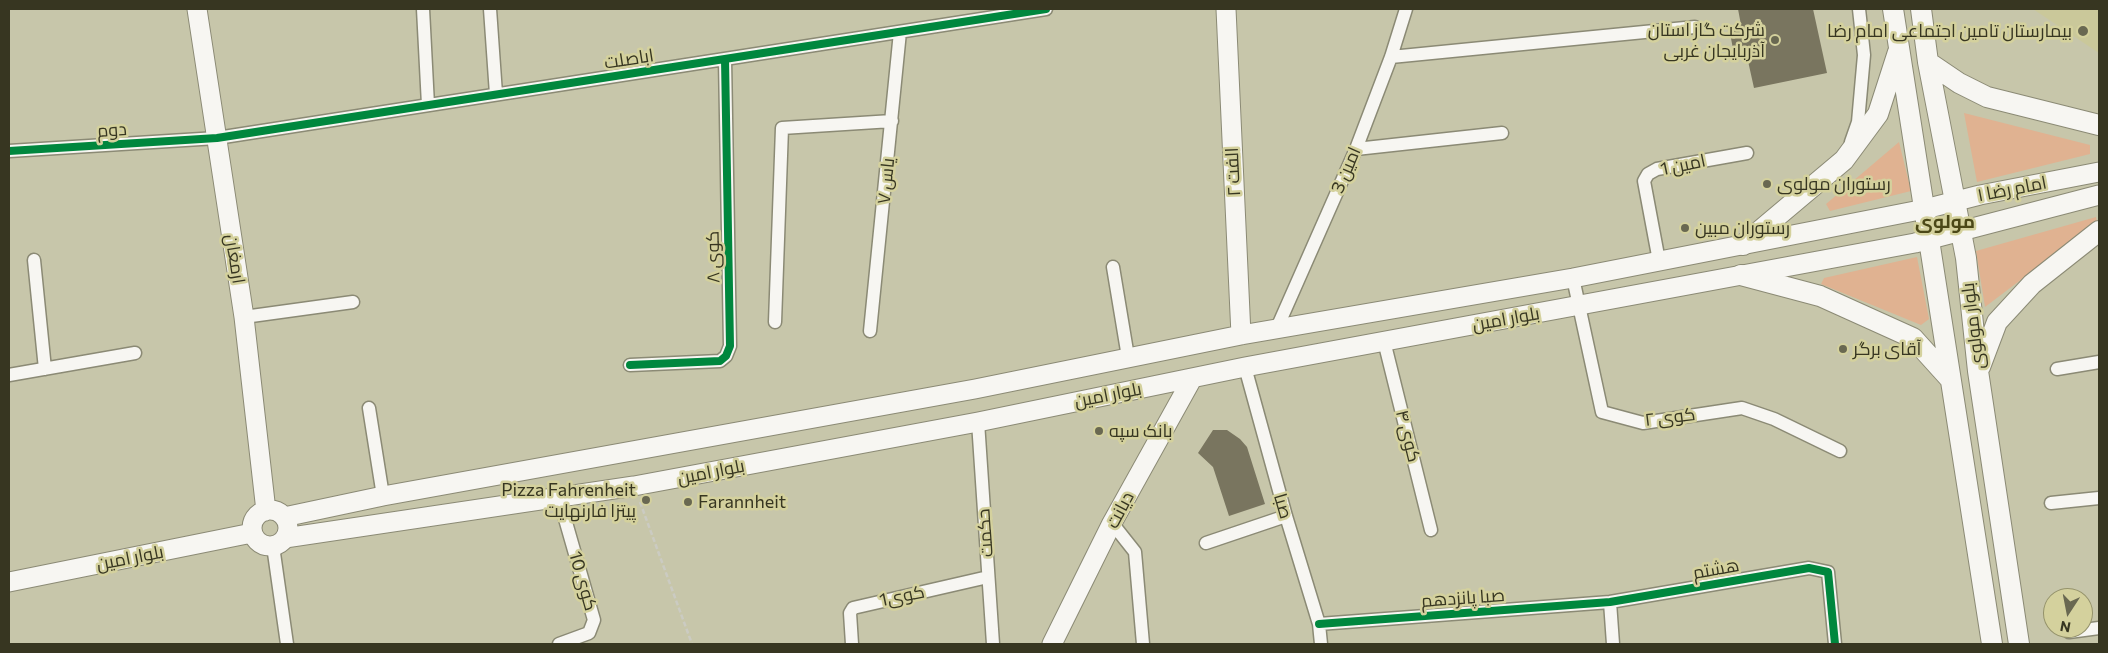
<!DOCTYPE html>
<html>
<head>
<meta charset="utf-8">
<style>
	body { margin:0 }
	#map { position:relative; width:2108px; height:653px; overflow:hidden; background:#c7c6aa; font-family:Commissioner,sans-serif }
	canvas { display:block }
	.frame { position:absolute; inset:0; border:10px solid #373621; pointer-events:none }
	.north { position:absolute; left:2043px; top:588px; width:50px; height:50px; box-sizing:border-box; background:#d4d19d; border:1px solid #95936b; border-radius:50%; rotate:191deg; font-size:14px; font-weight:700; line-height:20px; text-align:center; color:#373621 }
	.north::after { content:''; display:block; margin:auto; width:18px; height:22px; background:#696851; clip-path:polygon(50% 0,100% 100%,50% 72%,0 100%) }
</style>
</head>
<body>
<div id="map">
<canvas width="2108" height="653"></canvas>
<div class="frame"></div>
<div class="north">N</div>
</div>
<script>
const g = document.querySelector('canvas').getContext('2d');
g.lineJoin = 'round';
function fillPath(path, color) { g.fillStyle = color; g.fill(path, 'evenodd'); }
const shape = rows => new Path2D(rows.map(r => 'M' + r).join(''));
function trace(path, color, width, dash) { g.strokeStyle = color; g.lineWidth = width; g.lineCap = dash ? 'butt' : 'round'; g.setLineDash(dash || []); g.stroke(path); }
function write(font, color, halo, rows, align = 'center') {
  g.font = font + ' Commissioner,Cairo,sans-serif'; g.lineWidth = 5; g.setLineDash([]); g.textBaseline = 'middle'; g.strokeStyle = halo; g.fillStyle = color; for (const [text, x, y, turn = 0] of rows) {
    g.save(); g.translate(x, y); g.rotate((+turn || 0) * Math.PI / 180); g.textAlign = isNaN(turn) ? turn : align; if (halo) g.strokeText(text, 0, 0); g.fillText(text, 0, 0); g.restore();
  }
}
const built = shape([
	[2033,9,2099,9,2099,53]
]);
const green = shape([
	[1964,113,2090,145,2090,154,1977,182],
	[1899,142,1911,191,1830,211,1826,204],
	[2096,217,2097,222,1985,307,1976,251],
	[1917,257,1929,319,1921,325,1821,284,1824,278]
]);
const building = shape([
	[1738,9,1813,9,1827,73,1754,88,1746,52,1734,54,1729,28,1741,25],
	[1213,430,1227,430,1240,439,1247,447,1265,504,1229,516,1213,467,1198,453]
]);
const path = shape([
	[640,502,692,644]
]);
const street = shape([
	[423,9,428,105],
	[490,9,496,94],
	[1391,57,1695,27],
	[1851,142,1858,122,1864,55,1859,9],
	[1356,149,1502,133],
	[9,151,217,138,1046,9],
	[34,260,45,369],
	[1659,261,1644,181,1648,174,1657,169,1747,153],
	[1113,267,1128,357],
	[1573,278,1602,412,1643,423,1742,408,1774,419,1840,451],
	[244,317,353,302],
	[775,322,782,128,892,121],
	[1277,328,1356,149,1391,57,1406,9],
	[870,331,900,32],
	[1384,341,1431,530],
	[630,365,720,361,726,356,730,346,725,59],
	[1245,367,1286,516,1319,624,1321,644],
	[2057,369,2099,362],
	[9,375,135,353],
	[369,408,383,496],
	[978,422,993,644],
	[559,498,594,620,589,633,559,644],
	[2051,503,2099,498],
	[1112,523,1135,552,1143,644],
	[1206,543,1286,516],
	[273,546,287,644],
	[1610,602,1613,644],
	[1319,624,1610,602,1809,568,1828,572,1835,644],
	[2069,632,2099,628],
	[852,644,850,613,853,608,988,577]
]);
const secondary = shape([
	[197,9,244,317,266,511],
	[1226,9,1241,335],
	'252 528a18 18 0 1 1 36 0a18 18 0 1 1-36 0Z',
	[284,517,383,496,975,389,1241,335,1573,278,1925,209,1980,195,2099,172],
	[285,538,634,486,978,422,1245,367,1915,243,2099,195],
	[9,582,252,533],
	[1052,644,1112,523,1192,379]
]);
const primary = shape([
	[1893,9,1992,644],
	[1921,9,1928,62,1966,258,1978,371,2019,644],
	[1928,62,1959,83,1987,97,2099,125],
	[1743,245,1844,160,1878,114,1898,52],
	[1741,275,1820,296,1913,338,1950,379],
	[1980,367,1997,322,2032,284,2099,231]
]);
const cycleway = shape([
	[9,151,217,138,1046,9],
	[630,365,720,361,726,356,730,346,725,59],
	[1319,624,1610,602,1809,568,1828,572,1835,644]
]);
const markers = [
	[2083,31,6,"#696851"],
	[1775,40,5,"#696851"],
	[1767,184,5,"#696851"],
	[1685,228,5,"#696851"],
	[1843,349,5,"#696851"],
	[1099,431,5,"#696851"],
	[646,500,5,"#696851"],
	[688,502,5,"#696851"]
];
const poiNames = [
	["شرکت گاز استان",1765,30,"right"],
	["آذربایجان غربی",1765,51,"right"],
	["بیمارستان تامین اجتماعی امام رضا",2072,31,"right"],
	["رستوران مولوی",1777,184],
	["رستوران مبین",1695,228],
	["آقاى برگر",1853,349],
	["بانک سپه",1109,431],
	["Pizza Fahrenheit",636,490,"right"],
	["پیتزا فارنهایت",636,511,"right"],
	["Farannheit",698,502]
];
const streetNames = [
	["اباصلت",629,59,-9],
	["دوم",112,130,-4],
	["امین 1",1683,165,-12],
	["امین 3",1346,170,-67],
	["الفت ۲",1233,172,-93],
	["یاس ۷",886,181,-84],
	["امام رضا ۱",2012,189,-11],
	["کوی ۸",713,257,-91],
	["ارمغان",235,259,81],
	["بلوار امین",1506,319,-10],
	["بلوار مولوی",1973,326,-97],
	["بلوار امین",1108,395,-11],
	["کوی ۲",1670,417,-7],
	["کوی ۴",1408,436,76],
	["بلوار امین",711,472,-11],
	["صبا",1283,506,74],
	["دیانت",1120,510,-62],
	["حکمت",985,533,-94],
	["بلوار امین",130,558,-11],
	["هشتم",1716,569,-10],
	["کوی 10",583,581,74],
	["کوی1",902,596,-12],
	["صبا پانزدهم",1463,598,-4]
];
const neighbourhoodNames = [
	["مولوی",1945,222]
];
fillPath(built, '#cac89a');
fillPath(green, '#e0b291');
fillPath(building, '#79755f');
trace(street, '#8b8a75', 15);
trace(secondary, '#8b8a75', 21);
trace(primary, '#8b8a75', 22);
trace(path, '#cbcbc2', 2.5, [5, 2.5]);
trace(street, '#f7f6f2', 12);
trace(secondary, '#f7f6f2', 19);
trace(primary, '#f7f6f2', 20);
trace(cycleway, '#00873e', 8);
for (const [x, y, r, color] of markers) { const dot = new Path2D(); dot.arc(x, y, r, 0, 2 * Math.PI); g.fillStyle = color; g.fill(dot); trace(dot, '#d4d19d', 2); }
write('18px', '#373621', '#d4d19d', poiNames, 'left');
write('18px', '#373621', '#d4d19d', streetNames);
write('bold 19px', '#4b4817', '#d4d19d', neighbourhoodNames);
</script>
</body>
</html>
